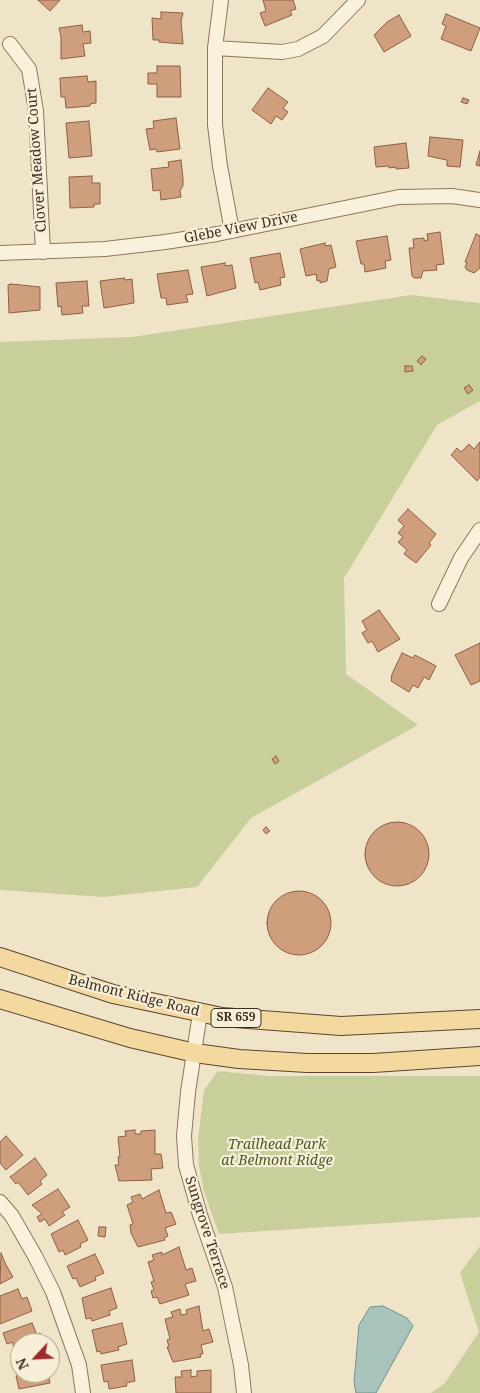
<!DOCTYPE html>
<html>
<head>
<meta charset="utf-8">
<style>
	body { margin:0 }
	#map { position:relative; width:480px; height:1393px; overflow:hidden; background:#f0e4c8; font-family:"Noto Serif",serif }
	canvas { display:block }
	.north { position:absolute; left:10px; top:1333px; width:50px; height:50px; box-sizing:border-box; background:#f7eed8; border:1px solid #ada18e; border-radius:50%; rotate:245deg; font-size:14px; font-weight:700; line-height:20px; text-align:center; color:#3d2e20 }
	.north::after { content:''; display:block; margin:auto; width:18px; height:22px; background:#9e2a2b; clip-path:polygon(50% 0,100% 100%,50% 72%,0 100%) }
</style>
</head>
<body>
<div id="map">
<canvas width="480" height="1393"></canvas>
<div class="north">N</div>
</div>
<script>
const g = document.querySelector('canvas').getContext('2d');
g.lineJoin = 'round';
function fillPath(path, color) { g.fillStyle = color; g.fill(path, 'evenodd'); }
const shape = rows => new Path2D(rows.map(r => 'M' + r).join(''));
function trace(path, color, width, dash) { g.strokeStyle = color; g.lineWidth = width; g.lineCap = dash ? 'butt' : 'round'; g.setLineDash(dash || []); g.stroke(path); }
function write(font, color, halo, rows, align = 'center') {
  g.font = font + ' "Noto Serif",serif'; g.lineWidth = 4.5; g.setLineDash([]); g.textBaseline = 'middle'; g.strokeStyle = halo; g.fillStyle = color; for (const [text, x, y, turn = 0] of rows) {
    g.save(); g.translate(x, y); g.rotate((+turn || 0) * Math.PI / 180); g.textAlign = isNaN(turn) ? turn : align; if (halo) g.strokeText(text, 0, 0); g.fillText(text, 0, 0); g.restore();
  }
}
const green = shape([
	[411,295,480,303,480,401,437,425,344,578,346,674,418,725,251,818,197,887,104,897,0,890,0,342,132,337],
	[218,1071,269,1076,480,1076,480,1217,219,1234,204,1192,199,1166,198,1139,204,1090],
	[480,1246,480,1393,431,1393,445,1383,479,1332,460,1273]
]);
const water = shape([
	[383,1306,407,1318,413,1326,376,1393,356,1393,354,1382,359,1325,370,1307,383,1306]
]);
const building = shape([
	[38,0,60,0,50,11,38,0],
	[263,0,293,0,296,9,290,11,292,15,265,26,260,13,266,11,263,0],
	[161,12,183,13,181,21,183,44,159,42,159,40,153,40,152,18,161,19,161,12],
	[446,14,480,28,471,51,441,39,446,26,442,24,446,14],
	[399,15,411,36,384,52,374,35,387,22,399,15],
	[82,25,83,32,90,31,91,43,83,44,85,56,61,59,61,37,59,28,82,25],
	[157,66,180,66,181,97,157,97,157,84,148,84,148,73,157,73,157,66],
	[87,76,88,82,96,81,96,103,90,104,90,106,66,108,65,97,61,97,60,78,87,76],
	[268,88,288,102,283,108,288,112,282,120,276,116,271,124,252,110,268,88],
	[463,98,469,100,467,104,461,102,463,98],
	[176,118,180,149,157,152,156,149,150,150,146,129,154,128,153,121,176,118],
	[89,121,92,156,69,158,66,123,89,121],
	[430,137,463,140,460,167,447,166,447,160,428,156,430,137],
	[406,143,409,168,396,169,396,167,389,168,389,166,376,167,374,147,406,143],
	[480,151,480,166,476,165,480,151],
	[181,160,183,179,183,186,180,190,181,197,161,200,160,190,153,191,151,169,169,167,168,162,181,160],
	[92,176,92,183,100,183,100,204,94,204,94,207,70,208,69,177,92,176],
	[440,232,444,264,436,265,437,270,423,271,421,278,414,278,412,276,409,248,414,248,413,239,424,238,424,241,428,240,427,234,440,232],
	[476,234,480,236,480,268,474,273,467,270,465,267,467,263,465,262,476,234],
	[387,236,391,260,385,261,386,268,365,272,364,264,361,264,356,241,387,236],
	[325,243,325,246,331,245,336,267,329,269,327,281,320,283,320,280,317,281,316,274,306,276,300,249,325,243],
	[280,253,285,277,280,278,281,285,260,290,258,282,255,283,250,258,280,253],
	[225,263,225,266,232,265,236,288,207,296,201,267,225,263],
	[188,270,193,294,186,295,188,302,167,305,166,298,161,298,157,274,188,270],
	[124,278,125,280,132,279,134,303,104,308,100,281,124,278],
	[87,281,89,306,82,306,83,313,62,315,61,306,58,307,56,283,87,281],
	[11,284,40,287,40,310,9,313,8,285,11,284],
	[422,356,426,359,421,365,417,361,422,356],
	[405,366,412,366,413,371,405,372,405,366],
	[469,385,473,390,468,394,464,388,469,385],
	[480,442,480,477,477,481,451,455,457,448,461,452,469,444,474,449,480,442],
	[408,509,436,534,429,543,431,545,416,563,404,554,407,550,398,542,403,537,398,533,404,526,398,520,408,509],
	[379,610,400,639,378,652,372,641,368,643,362,633,367,630,362,621,379,610],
	[480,643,480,681,471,685,455,655,480,643],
	[402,653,413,658,415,655,436,666,429,680,424,677,418,688,413,685,409,692,391,681,392,674,402,653],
	[276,756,279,761,275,764,272,759,276,756],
	'365 854a32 32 0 1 1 64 0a32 32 0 1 1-64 0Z',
	[266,827,270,831,266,834,263,830,266,827],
	'267 923a32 32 0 1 1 64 0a32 32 0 1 1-64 0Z',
	[135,1130,135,1134,141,1134,141,1131,155,1130,155,1154,161,1154,163,1168,151,1169,152,1180,119,1181,115,1165,119,1165,118,1157,120,1157,118,1137,126,1136,125,1131,135,1130],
	[6,1136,23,1155,6,1170,0,1163,0,1142,6,1136],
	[35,1158,47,1175,40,1181,42,1184,28,1195,18,1182,16,1184,10,1177,35,1158],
	[58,1189,70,1207,62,1212,65,1215,49,1226,45,1219,40,1222,37,1217,42,1214,32,1205,58,1189],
	[159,1190,166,1213,171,1212,176,1224,165,1228,168,1236,164,1238,165,1240,138,1247,131,1233,130,1225,133,1224,127,1205,133,1202,131,1197,140,1194,142,1199,159,1190],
	[78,1220,88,1240,80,1244,81,1247,65,1255,63,1250,59,1252,51,1234,78,1220],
	[99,1227,106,1227,105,1237,98,1236,99,1227],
	[179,1247,186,1270,192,1268,196,1281,185,1284,189,1295,160,1304,157,1297,153,1298,151,1291,154,1290,151,1282,154,1281,148,1262,154,1260,152,1255,162,1252,162,1255,179,1247],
	[1,1253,6,1265,13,1277,0,1284,1,1253],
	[95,1254,104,1273,95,1277,96,1280,80,1287,76,1278,73,1279,67,1266,95,1254],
	[111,1288,117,1308,109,1311,110,1315,92,1321,91,1318,86,1319,82,1298,111,1288],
	[18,1289,22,1299,27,1297,32,1311,0,1324,0,1296,18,1289],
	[199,1306,203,1331,209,1329,213,1342,201,1345,203,1354,200,1354,201,1357,173,1362,167,1347,169,1347,167,1340,170,1339,165,1319,173,1317,171,1312,180,1309,181,1315,187,1314,186,1310,199,1306],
	[32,1323,37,1335,40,1333,44,1343,20,1343,20,1357,18,1358,12,1342,7,1344,3,1333,32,1323],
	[122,1323,127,1344,118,1347,119,1350,101,1354,100,1351,97,1352,92,1330,122,1323],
	[132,1360,135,1381,126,1383,127,1386,109,1389,108,1381,104,1382,101,1365,132,1360],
	[191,1370,191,1377,197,1376,197,1371,211,1370,211,1393,176,1393,175,1377,182,1377,181,1371,191,1370],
	[21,1373,48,1373,50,1383,19,1389,16,1376,21,1375,21,1373]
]);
const minor = shape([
	[221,0,215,48,215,125,220,166,232,231],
	[10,44,29,69,36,111,43,252],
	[215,48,282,52,298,49,323,36,358,0],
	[0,253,105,249,165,242,217,234,399,197,452,196,480,200],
	[439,604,461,558,480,530],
	[200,1013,188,1092,184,1136,186,1165,200,1215,225,1287,241,1365,244,1393],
	[0,1202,12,1216,35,1256,53,1292,79,1365,83,1393]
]);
const major = shape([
	[0,957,113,994,222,1017,341,1026,480,1019],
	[0,999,130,1038,195,1053,239,1059,307,1063,373,1063,480,1056]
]);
const shields = [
	[236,1018,50]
];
const shieldNames = [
	["SR 659",236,1018]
];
const streetNames = [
	["Clover Meadow Court",37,160,-94],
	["Glebe View Drive",241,228,-11],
	["Belmont Ridge Road",134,996,14],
	["Sungrove Terrace",207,1233,72]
];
const parkNames = [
	["Trailhead Park",277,1145],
	["at Belmont Ridge",277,1161]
];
fillPath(green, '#c9cf9b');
fillPath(water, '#a9c4bc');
trace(water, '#6f938a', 1);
fillPath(building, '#cf9f7d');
trace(building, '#8d5f41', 1);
trace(minor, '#8d765c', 16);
trace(major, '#5b4430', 20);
trace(minor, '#faf1dc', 14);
trace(major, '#f3d9a0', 18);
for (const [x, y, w] of shields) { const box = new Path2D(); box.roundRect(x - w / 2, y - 9.5, w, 19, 4); g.fillStyle = '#f7eed8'; g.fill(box); trace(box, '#3d2e20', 1); }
write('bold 12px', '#3d2e20', null, shieldNames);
write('14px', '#3d2e20', '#f7eed8', streetNames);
write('italic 14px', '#4d5a26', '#f7eed8', parkNames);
</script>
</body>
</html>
